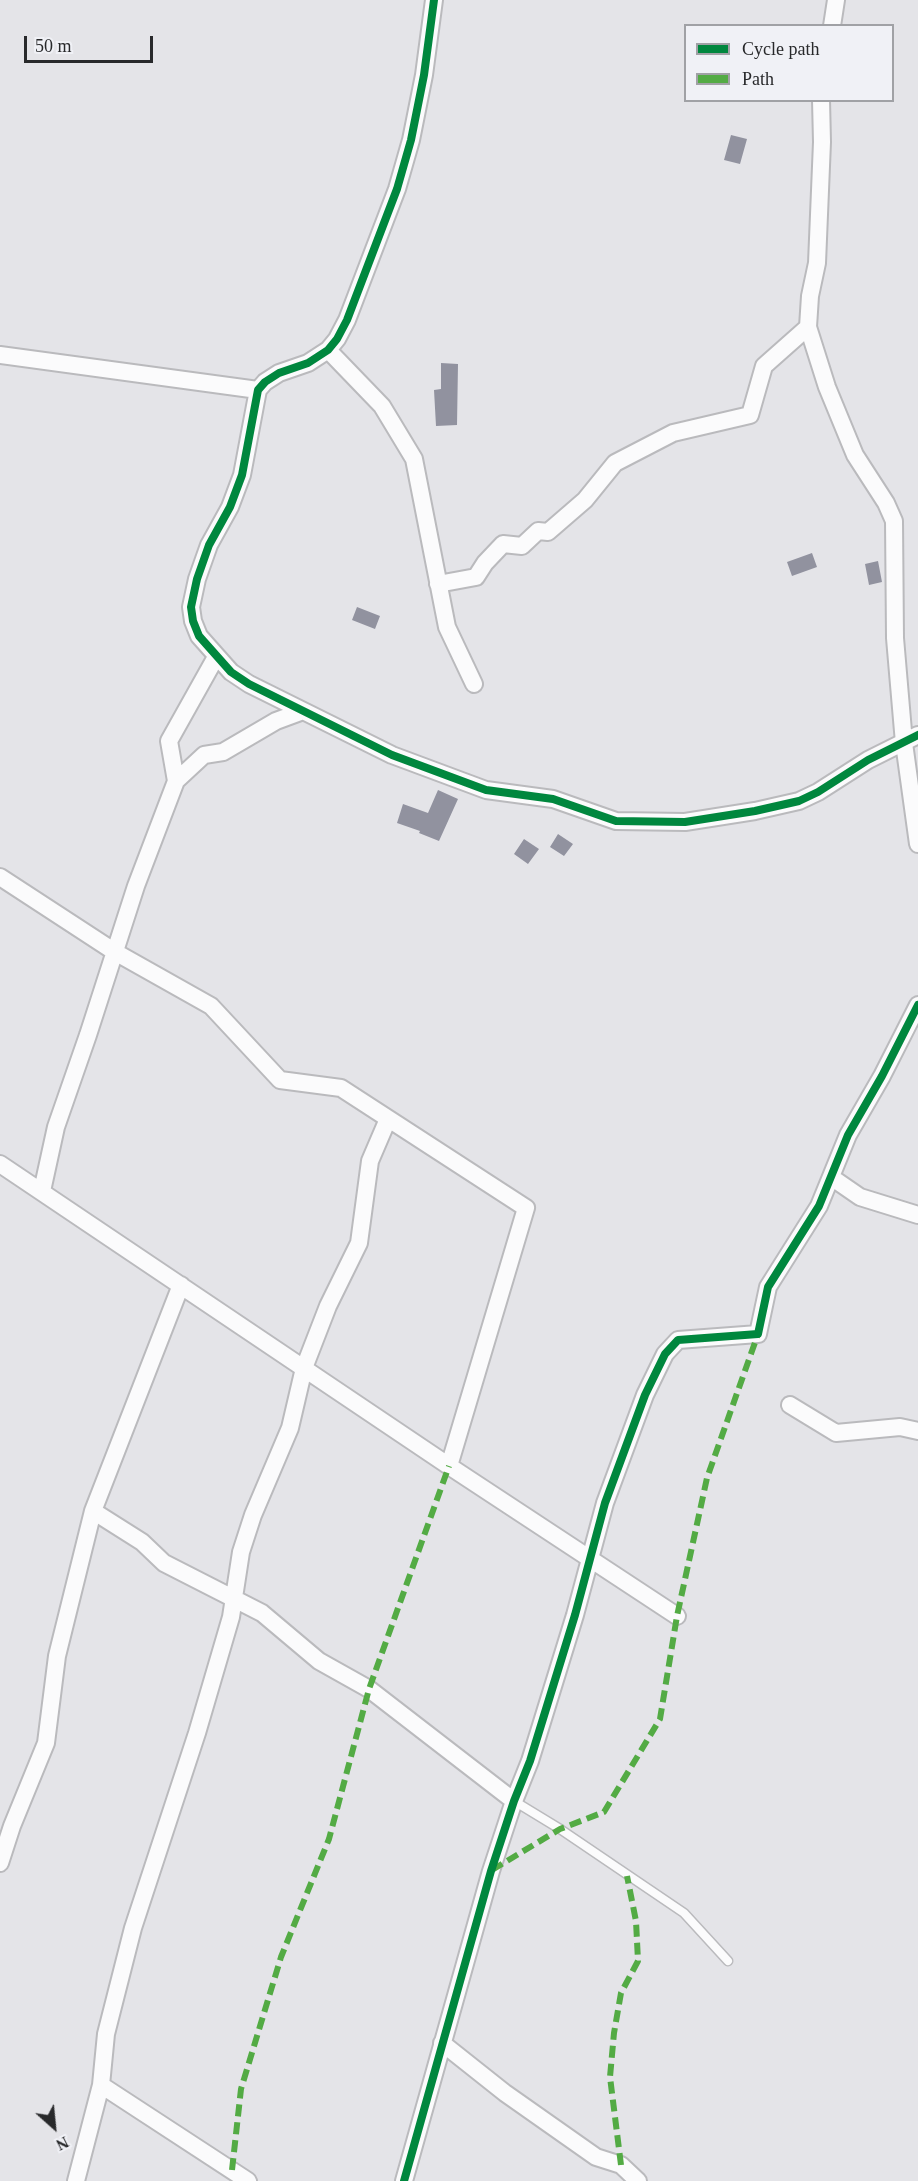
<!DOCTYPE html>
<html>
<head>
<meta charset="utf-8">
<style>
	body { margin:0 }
	#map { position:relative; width:918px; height:2181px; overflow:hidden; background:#e4e4e8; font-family:Georgia,serif }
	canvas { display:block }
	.legend { position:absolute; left:684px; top:24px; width:210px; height:78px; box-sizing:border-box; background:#f0f1f6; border:2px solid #a0a1a5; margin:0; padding:8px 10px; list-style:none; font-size:18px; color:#28292b }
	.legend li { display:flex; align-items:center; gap:12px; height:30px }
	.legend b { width:30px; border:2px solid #a0a1a5 }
	.north { position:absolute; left:24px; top:2097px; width:60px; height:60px; -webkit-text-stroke:4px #f0f1f6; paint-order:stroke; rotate:153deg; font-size:16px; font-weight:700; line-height:24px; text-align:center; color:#28292b }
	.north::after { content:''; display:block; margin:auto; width:21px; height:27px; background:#28292b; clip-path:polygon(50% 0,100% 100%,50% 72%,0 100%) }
	.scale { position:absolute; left:24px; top:36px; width:129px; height:27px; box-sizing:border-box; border:3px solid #28292b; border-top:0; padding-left:8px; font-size:18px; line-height:21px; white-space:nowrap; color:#28292b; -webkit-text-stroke:4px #f0f1f6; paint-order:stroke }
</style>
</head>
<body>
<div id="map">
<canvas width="918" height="2181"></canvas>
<ul class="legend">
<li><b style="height:8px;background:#00873e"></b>Cycle path</li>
<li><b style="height:8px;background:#53ab44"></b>Path</li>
</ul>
<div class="north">N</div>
<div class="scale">50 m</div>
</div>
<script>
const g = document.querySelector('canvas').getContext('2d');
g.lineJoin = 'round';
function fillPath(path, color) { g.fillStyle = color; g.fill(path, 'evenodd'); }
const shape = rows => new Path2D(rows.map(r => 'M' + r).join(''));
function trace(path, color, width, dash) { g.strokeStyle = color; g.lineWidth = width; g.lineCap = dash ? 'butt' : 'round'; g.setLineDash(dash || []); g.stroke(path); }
const building = shape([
	[731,135,747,139,740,164,724,160],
	[441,363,458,364,457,425,436,426,434,390,441,389],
	[812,553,817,567,792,576,787,562],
	[878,561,882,582,869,585,865,564],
	[357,607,380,616,375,629,352,620],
	[438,790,458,799,439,841,419,833,420,831,397,823,403,804,428,813],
	[558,834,573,844,564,856,550,847],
	[524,839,539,849,528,864,514,854]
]);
const lane = shape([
	[514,1801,560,1829,684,1913,728,1961]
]);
const street = shape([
	[434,0,424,75,411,140,397,189,347,320,337,339,328,350,308,363,279,373,265,382,258,390,242,475,230,507,209,545,197,579,191,607,193,621,199,636,231,672,249,684,392,755,486,790,553,799,616,821,685,822,755,811,799,801,818,792,868,760,918,735],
	[832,26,836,0],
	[821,100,822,142,817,263,810,296,808,327,827,387,855,455,886,503,894,521,895,638,904,743,918,844],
	[328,350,382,406,414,459,447,627,474,684],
	[0,355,258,390],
	[438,584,476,577,485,563,503,544,522,546,538,531,548,532,585,500,615,463,673,433,750,415,764,366,808,327],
	[176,781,169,741,216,657],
	[0,877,115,952,211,1006,280,1080,341,1088,526,1208,449,1466],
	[0,1164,449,1466,677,1616],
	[831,1177,860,1197,918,1215],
	[42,1191,56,1127,88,1035,136,886,176,781,204,755,223,752,276,721,303,711],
	[790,1405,836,1433,900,1427,918,1431],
	[93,1511,142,1542,164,1563,262,1613,319,1661,369,1689,514,1801],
	[0,1863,12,1826,46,1743,57,1656,93,1511,181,1285],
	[442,2043,505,2093,596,2157,621,2165,638,2181],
	[101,2085,248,2181],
	[76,2181,101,2085,106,2034,133,1928,197,1733,231,1617,241,1552,253,1515,290,1428,304,1368,328,1306,359,1243,370,1161,388,1119],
	[404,2181,491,1871,514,1801,530,1761,575,1615,605,1503,645,1395,665,1354,678,1340,758,1334,768,1287,819,1206,848,1135,882,1076,918,1005]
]);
const quiet = shape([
	[492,1870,560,1829,604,1812,660,1719,677,1616,707,1478,758,1334],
	[621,2165,610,2077,614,2033,621,1993,638,1961,636,1921,627,1876],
	[232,2170,241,2089,281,1957,329,1839,369,1689,449,1466]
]);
const cycleway = shape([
	[434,0,424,75,411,140,397,189,347,320,337,339,328,350,308,363,279,373,265,382,258,390,242,475,230,507,209,545,197,579,191,607,193,621,199,636,231,672,249,684,392,755,486,790,553,799,616,821,685,822,755,811,799,801,818,792,868,760,918,735],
	[404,2181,491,1871,514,1801,530,1761,575,1615,605,1503,645,1395,665,1354,678,1340,758,1334,768,1287,819,1206,848,1135,882,1076,918,1005]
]);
fillPath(building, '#91929f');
trace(lane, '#bababd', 11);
trace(street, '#bababd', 20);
trace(lane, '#fbfbfc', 8);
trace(street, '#fbfbfc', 16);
trace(quiet, '#53ab44', 6, [12, 6]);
trace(cycleway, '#00873e', 8);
</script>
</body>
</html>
